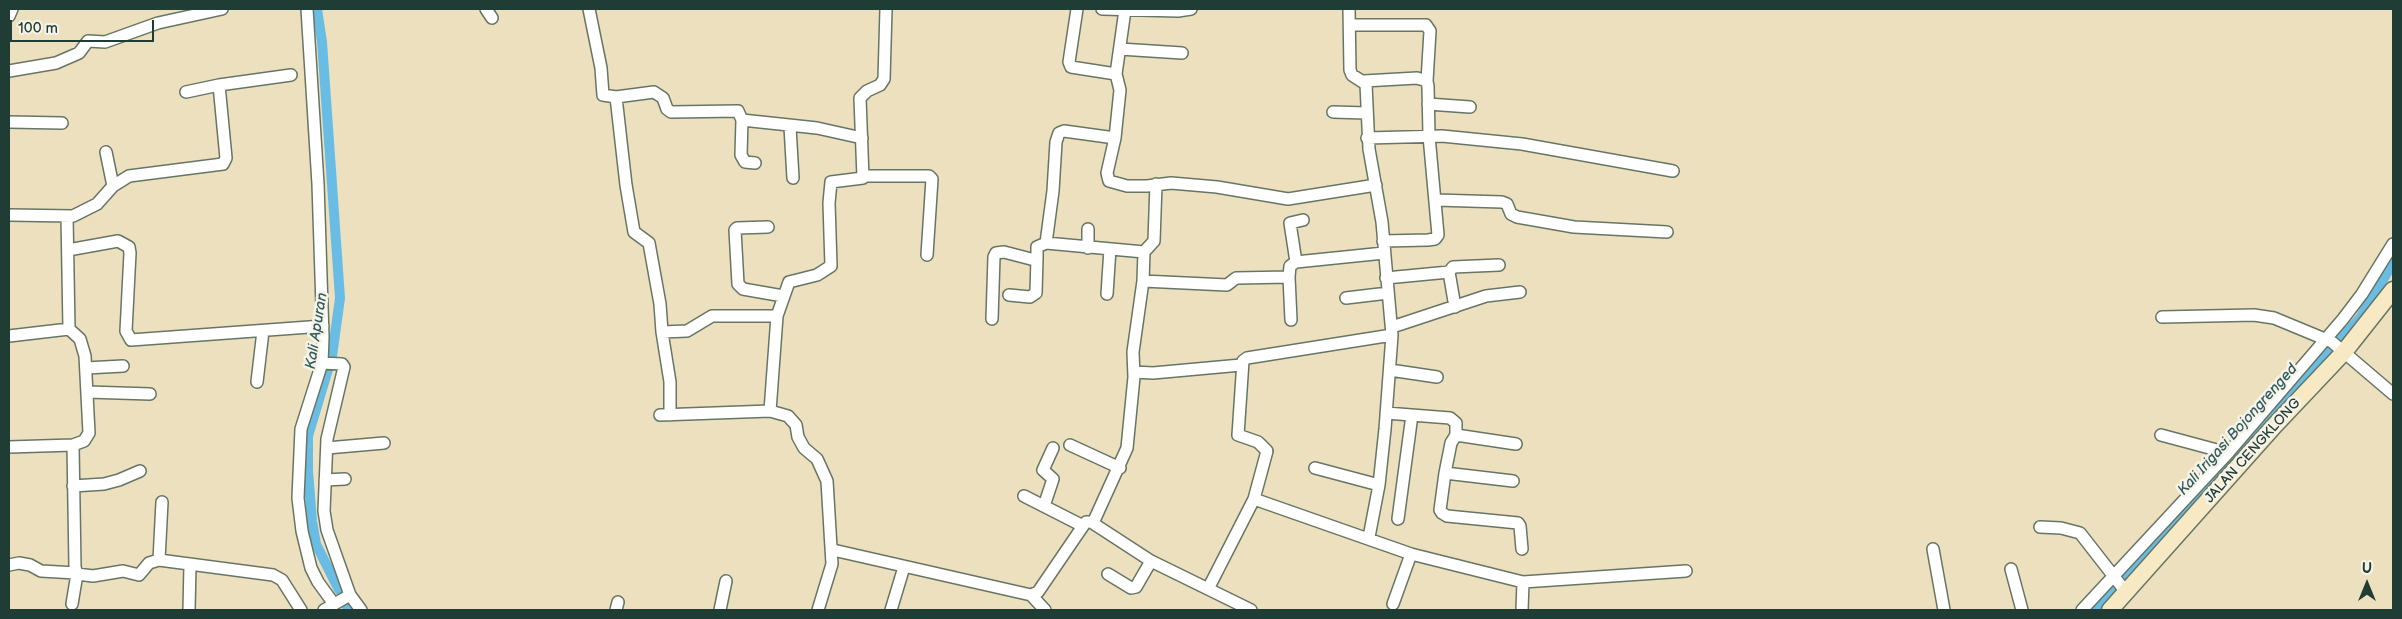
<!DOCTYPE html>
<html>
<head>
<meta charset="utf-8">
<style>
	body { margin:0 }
	#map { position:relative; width:2402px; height:619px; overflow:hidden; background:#ece0be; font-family:"Balsamiq Sans",sans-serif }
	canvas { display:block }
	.frame { position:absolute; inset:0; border:10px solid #1f3d34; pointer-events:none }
	.north { position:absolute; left:2342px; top:559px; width:50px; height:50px; -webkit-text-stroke:4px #f7f3e8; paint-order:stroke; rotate:0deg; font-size:14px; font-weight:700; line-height:20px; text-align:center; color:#1f3d34 }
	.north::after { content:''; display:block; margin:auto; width:18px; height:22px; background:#1f3d34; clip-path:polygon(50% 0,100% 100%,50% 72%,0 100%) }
	.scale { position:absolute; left:10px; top:20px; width:144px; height:22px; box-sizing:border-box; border:2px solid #1f3d34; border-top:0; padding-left:6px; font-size:15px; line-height:18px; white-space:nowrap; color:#1f3d34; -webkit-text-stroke:4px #f7f3e8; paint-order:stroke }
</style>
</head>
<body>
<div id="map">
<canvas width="2402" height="619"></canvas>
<div class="frame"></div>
<div class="north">U</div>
<div class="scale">100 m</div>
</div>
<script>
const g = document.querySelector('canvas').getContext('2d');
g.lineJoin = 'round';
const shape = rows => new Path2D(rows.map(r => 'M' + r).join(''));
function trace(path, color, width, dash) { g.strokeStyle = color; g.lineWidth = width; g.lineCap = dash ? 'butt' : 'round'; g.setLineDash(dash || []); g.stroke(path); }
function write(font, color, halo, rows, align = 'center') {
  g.font = font + ' "Balsamiq Sans",sans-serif'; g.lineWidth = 5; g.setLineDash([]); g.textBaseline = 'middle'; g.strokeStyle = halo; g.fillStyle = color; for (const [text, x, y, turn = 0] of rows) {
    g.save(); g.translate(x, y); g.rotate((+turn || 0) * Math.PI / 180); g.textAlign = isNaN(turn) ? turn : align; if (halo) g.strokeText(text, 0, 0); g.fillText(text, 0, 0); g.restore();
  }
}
const canal = shape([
	[317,9,322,42,340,298,332,356,308,436,308,471,312,521,316,544,339,590],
	[346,604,348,610],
	[2096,610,2360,318,2393,263]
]);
const minor = shape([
	[307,9,318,184,323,337,322,363,301,429,298,498,302,531,311,568,318,582,334,604],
	[486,9,492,18],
	[589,9,601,68,603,95,616,97,654,92,663,98,667,109,671,112,738,111,742,120,741,155,745,162,755,163],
	[1077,9,1069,62,1071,67,1116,74],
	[1102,9,1178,11,1191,9],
	[1125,10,1116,74,1120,90,1115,138,1107,173,1109,181,1127,186,1147,186,1171,183,1217,187,1288,199,1376,185],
	[9,16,12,9],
	[1350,25,1426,25,1430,31,1427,81],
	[1120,49,1182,53],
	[9,71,56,63,79,53,88,41,105,42,158,23,222,9],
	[1364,81,1417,78,1427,81,1428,86,1429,136,1438,235,1435,239,1428,240,1383,241],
	[186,92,219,85],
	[616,97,626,185,634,232,649,243,660,304,662,332,687,331,712,316,777,316],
	[1428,104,1470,107],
	[1333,112,1366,113],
	[742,120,817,128,862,138],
	[9,122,62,123],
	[790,127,793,178],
	[1367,138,1442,136,1522,144,1673,171],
	[106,152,113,186],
	[864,176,929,176,932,179,927,255],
	[1436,200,1502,202,1507,204,1511,214,1517,217,1574,227,1667,232],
	[9,215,73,216,97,204,113,186,129,176,223,164,226,158,219,85,291,75],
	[768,227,737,228,735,230,738,284,743,289,783,296],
	[1088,229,1088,248],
	[1046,243,1053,191,1056,142,1059,133,1064,131,1115,138],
	[68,250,118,241,129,247,130,253,126,331,131,340,323,326],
	[1296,262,1290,223,1303,220],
	[1449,272,1453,267,1499,265],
	[1289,277,1291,320],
	[1386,278,1449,272,1455,307],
	[1143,281,1227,285,1236,278,1289,277,1290,266,1296,262,1384,253],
	[1107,294,1110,249],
	[1009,295,1030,297,1036,293,1037,258],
	[1346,298,1388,293],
	[2162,317,2254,315,2274,318,2332,342,2393,394],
	[992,319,994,257,996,253,1004,252,1031,259,1037,258,1037,247,1046,243,1144,252,1154,241,1156,184],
	[1392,327,1486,296,1520,292],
	[662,332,670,382,670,415],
	[9,336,69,329],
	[322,363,342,364,344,367,327,439,324,511,327,530,350,595,361,610],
	[86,368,123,366],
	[1390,370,1437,377],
	[1134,372,1153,373,1241,365],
	[257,382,263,331],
	[88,392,150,394],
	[1386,413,1450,418,1456,423,1456,435,1516,444],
	[660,415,770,411],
	[1456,435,1451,443,1445,473,1440,510,1442,513,1447,516,1518,523,1520,526,1522,549],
	[2161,435,2228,453],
	[73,445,75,567,77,574,93,576,123,571,139,575,149,563,159,560,273,575,282,580,301,610],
	[1070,445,1120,468],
	[9,447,73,445,84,441,89,433,85,356,80,339,69,329,67,216],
	[327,448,384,443],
	[1315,468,1379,485],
	[1445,473,1513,481],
	[325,480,345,479],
	[73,486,104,484,119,480,140,471],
	[1024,496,1083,526],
	[1254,499,1411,554,1523,582,1686,571],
	[1044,506,1053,479,1043,470,1053,448],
	[1398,519,1412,415],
	[1093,523,1127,448,1134,377,1133,352,1143,281,1144,252],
	[2040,527,2061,528,2080,533,2126,592],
	[1369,537,1379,485,1385,429,1392,335],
	[1933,549,1944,610],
	[833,550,1031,595,1038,592,1083,526,1086,522,1091,522,1151,561,1251,610],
	[159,560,162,502],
	[9,565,19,563,30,565,41,571,76,573],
	[2011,569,2022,610],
	[1108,574,1131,588,1136,587,1151,561],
	[1208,589,1254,499,1267,451,1258,442,1238,435,1243,361,1247,358,1392,335,1382,222,1369,149,1366,84,1352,75,1350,70,1349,9],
	[1031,595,1045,610],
	[72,604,77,574],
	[1393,604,1411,554],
	[189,610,190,565],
	[324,610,350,595],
	[616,610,618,602],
	[720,610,726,581],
	[818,610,832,564,827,481,817,459,804,448,798,437,796,425,788,416,770,411,777,316,789,282,817,275,831,266,829,203,831,182,863,178,860,98,867,91,880,85,884,79,886,9],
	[891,610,904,567],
	[1522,610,1523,582],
	[2082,610,2228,453,2343,319,2362,294,2393,244]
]);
const secondary = shape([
	[2110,610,2275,425,2344,352,2393,290]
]);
const streetNames = [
	["JALAN CENGKLONG",2253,451,-48]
];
const waterNames = [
	["Kali Apuran",317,331,-81],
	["Kali Irigasi Bojongrenged",2238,430,-48]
];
trace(canal, '#69bde5', 10);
trace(minor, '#677664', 14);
trace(secondary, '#677664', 19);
trace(minor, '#fff', 11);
trace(secondary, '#f7e9c3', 16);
write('14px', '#1f3d34', '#f7f3e8', streetNames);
write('italic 15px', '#325d60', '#f7f3e8', waterNames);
</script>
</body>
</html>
